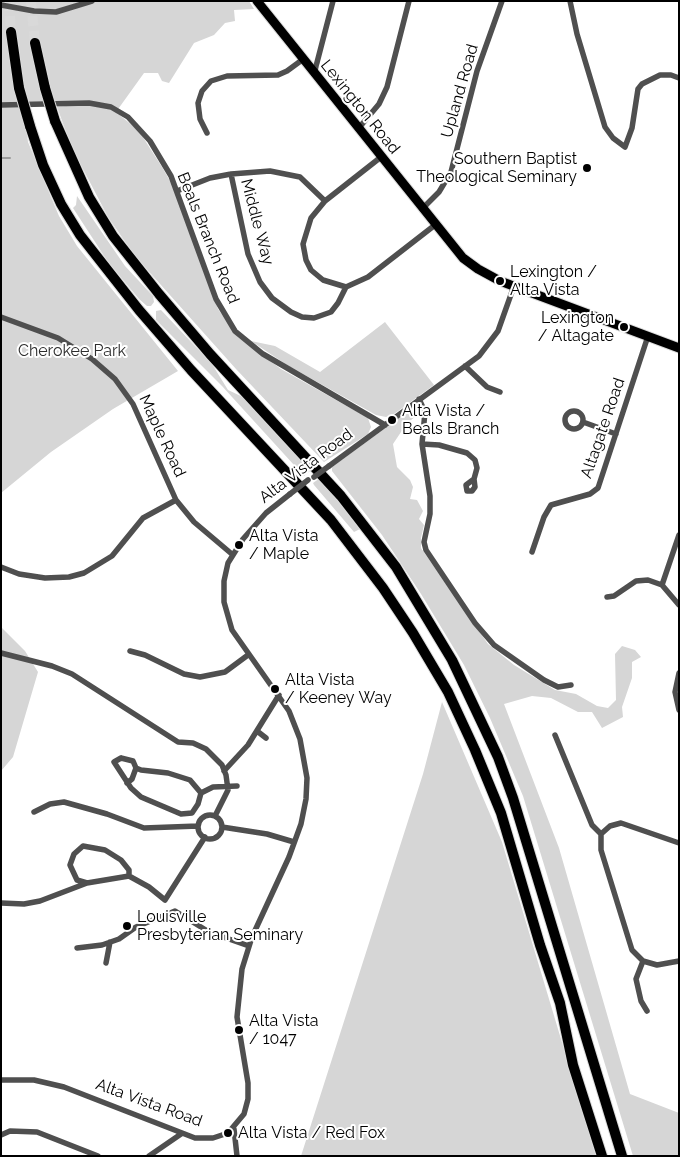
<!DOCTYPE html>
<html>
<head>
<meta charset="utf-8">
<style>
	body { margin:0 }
	#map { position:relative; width:680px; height:1157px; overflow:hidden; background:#fff; font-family:Raleway,sans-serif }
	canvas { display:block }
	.frame { position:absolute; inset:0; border:2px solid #000; pointer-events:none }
</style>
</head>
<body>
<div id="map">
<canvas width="680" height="1157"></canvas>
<div class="frame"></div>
</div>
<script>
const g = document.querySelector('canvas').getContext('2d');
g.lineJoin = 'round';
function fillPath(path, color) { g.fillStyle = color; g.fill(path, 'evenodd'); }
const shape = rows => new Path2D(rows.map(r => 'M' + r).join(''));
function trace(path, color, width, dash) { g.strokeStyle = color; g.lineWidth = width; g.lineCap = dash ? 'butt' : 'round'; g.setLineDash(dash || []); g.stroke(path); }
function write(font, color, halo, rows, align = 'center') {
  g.font = font + ' Raleway,sans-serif'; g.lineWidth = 4; g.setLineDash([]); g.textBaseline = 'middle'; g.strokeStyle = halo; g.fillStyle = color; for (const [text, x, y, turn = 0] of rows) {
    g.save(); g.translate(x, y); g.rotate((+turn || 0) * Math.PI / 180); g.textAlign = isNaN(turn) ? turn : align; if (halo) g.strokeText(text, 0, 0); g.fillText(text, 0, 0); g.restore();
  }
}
const green = shape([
	[1,1,249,1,254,9,234,10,235,21,225,23,214,35,194,43,169,83,162,81,158,73,144,73,116,112,139,131,162,167,174,188,218,309,238,337,281,369,368,418,371,427,368,434,324,462,236,369,135,256,108,217,72,148,57,107,66,106,23,102,28,142,59,216,77,246,178,371,113,409,51,452,1,493],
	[77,196,125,266,153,296,154,302,151,306,147,306,139,299,108,262,73,208,76,205],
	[161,310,212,364,228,390,245,398,312,468,310,471,304,476,222,386,156,320,156,311],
	[385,322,434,385,394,414,386,417,376,415,287,365,251,341,275,346,320,372],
	[417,405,423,411,407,423,393,444,397,467,410,480,413,487,410,499,417,500,423,511,419,519,424,525,421,538,421,548,488,644,514,665,555,690,576,694,597,706,608,708,616,700,615,654,622,646,635,650,641,657,632,662,632,678,622,707,623,717,602,728,592,712,578,712,551,698,532,696,504,704,559,848,630,1094,679,1113,679,1156,633,1156,523,796,490,718,464,665,421,594,382,535,332,471,332,467],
	[320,478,362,528,354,532,314,485,313,483],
	[1,627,25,651,38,672,13,757,1,771],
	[442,702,502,842,596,1156,301,1156,423,774]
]);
const stream = shape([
	[1,158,10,158]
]);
const highwayTunnel = shape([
	[9,1,11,32],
	[31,1,35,43]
]);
const street = shape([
	[570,1,577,34,605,127,613,138,625,147,632,128,638,89,642,84,660,75,671,75,679,78],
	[1,5,34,11,56,12,92,1],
	[314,74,333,1],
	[1,105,89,103,111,107,128,117,150,141,171,176,216,299,235,331,263,354,385,425],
	[358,129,379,104,387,87,409,1],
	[207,133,200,119,198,103,202,91,211,81,227,76,278,75,287,71,302,60],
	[381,157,325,201,311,218,303,244,306,260,311,270,323,280,346,287,368,277,435,225],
	[231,174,248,254,260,282,272,298,291,312,302,317,314,318,331,312,338,303,346,287],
	[177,191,210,178,231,174,270,171,300,177,325,201],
	[422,209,439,192,451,172,477,71,502,1],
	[1,317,58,338,92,359,115,379,133,404,176,500,194,522,233,555],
	[465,366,487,387,500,392],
	[419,399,425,412,422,444,430,496,430,514,424,542,426,550,475,623,494,645,544,680,558,687,571,685],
	'565 420a9 9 0 1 1 18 0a9 9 0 1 1-18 0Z',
	[583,422,616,434],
	[422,444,439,445,467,453,475,460,477,468,474,479,475,487,472,491,467,491,466,485,474,479],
	[329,466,479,356,498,331,514,286],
	[679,535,662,585,679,605],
	[532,552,544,517,551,505,590,494,598,488,648,336],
	[1,567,19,574,45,578,69,577,84,573,112,556,143,518,176,500],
	[607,597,614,596,636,581,648,580,662,585],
	[130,651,145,655,184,674,200,677,225,672,248,655],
	[1,653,52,666,72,674,178,742,193,743,206,749,222,765,226,775,228,790,215,816],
	[679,673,675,692,679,710],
	[257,731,266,738],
	[555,735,592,825,601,834],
	[121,758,133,761,136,768,141,770,168,773,190,780,201,793,198,804,192,813,181,814,141,797,131,788,114,762,121,758],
	[224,771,248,745,279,695],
	[127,783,132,779,136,768],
	[201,793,213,787,237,786],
	[34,812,50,804,64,802,107,814,144,828,198,826],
	'198 827a12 12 0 1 1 24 0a12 12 0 1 1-24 0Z',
	[222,827,267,834,294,842],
	[601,834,601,850,632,950,643,961,657,965,679,961],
	[601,834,610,826,621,823,679,843],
	[87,883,77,880,70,865,74,854,83,846,105,850,121,860,129,870,129,876],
	[1,903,24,904,40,901,87,883,129,876,149,887,165,900,205,837],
	[77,948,102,945,119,939,136,927,175,911,209,932,249,946],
	[643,961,636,979,641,1001,647,1011],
	[106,963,110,942],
	[1,1080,34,1080,64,1087,195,1138,213,1138,228,1133,244,1114,248,1099,248,1083,237,1017,242,969,252,937,289,857,301,824,306,799,307,778,300,739,289,711,232,630,224,602,224,581,228,563,243,539,266,513,290,494],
	[234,1129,237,1156],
	[1,1135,10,1131,37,1132,98,1156],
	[149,1156,181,1134]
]);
const primary = shape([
	[257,1,463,258,478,269,500,281,679,348]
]);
const highway = shape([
	[11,32,19,88],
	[35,43,45,88],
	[55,121,89,197,113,236,159,294,210,354,341,496,396,567,452,660,498,757,513,798,622,1156],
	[30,126,43,165,61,204,80,235,139,310,191,370,331,520,383,588,413,633,448,692,475,750,501,813,540,945,560,1003,573,1065,602,1156]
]);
const streetBridge = shape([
	[314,477,329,466],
	[290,494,308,480]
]);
const highwayBridge = shape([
	[19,88,30,126],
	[45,88,55,121]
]);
const markers = [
	[587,168,5,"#000"],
	[500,281,5,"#000"],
	[624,327,5,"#000"],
	[392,420,5,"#000"],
	[239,545,5,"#000"],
	[275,689,5,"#000"],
	[127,926,5,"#000"],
	[239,1030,5,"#000"],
	[228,1133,5,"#000"]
];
const streetNames = [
	["Upland Road",460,91,-74],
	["Lexington Road",360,107,51],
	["Middle Way",257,222,75],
	["Beals Branch Road",208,238,68],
	["Altagate Road",603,428,-71],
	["Maple Road",162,436,65],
	["Alta Vista Road",306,466,-37],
	["Alta Vista Road",149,1103,20]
];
const poiNames = [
	["Southern Baptist",577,159,"right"],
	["Theological Seminary",577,177,"right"],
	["Lexington /",510,272],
	["Alta Vista",510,290],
	["Lexington",614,318,"right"],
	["/ Altagate",614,336,"right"],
	["Alta Vista /",402,411],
	["Beals Branch",402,429],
	["Alta Vista",249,536],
	["/ Maple",249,554],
	["Alta Vista",285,680],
	["/ Keeney Way",285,698],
	["Louisville",137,917],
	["Presbyterian Seminary",137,935],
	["Alta Vista",249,1021],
	["/ 1047",249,1039],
	["Alta Vista / Red Fox",238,1133]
];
const parkNames = [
	["Cherokee Park",72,351]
];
fillPath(green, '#d6d6d6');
trace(stream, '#9d9d9d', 2);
trace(highwayTunnel, '#d9d9d9', 10, [10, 5]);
trace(primary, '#dbdbdb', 11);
trace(highway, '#dbdbdb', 12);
trace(street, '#4f4f4f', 5.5);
trace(primary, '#000', 9);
trace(highway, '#000', 10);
trace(highwayBridge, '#dbdbdb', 12, []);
trace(streetBridge, '#4f4f4f', 5.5);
trace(highwayBridge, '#000', 10);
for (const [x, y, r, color] of markers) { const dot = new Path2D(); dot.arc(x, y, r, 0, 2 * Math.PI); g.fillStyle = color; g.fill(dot); trace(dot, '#fff', 2); }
write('16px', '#000', '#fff', streetNames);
write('16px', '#000', '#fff', poiNames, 'left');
write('16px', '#2d2d2d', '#fff', parkNames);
</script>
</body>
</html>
